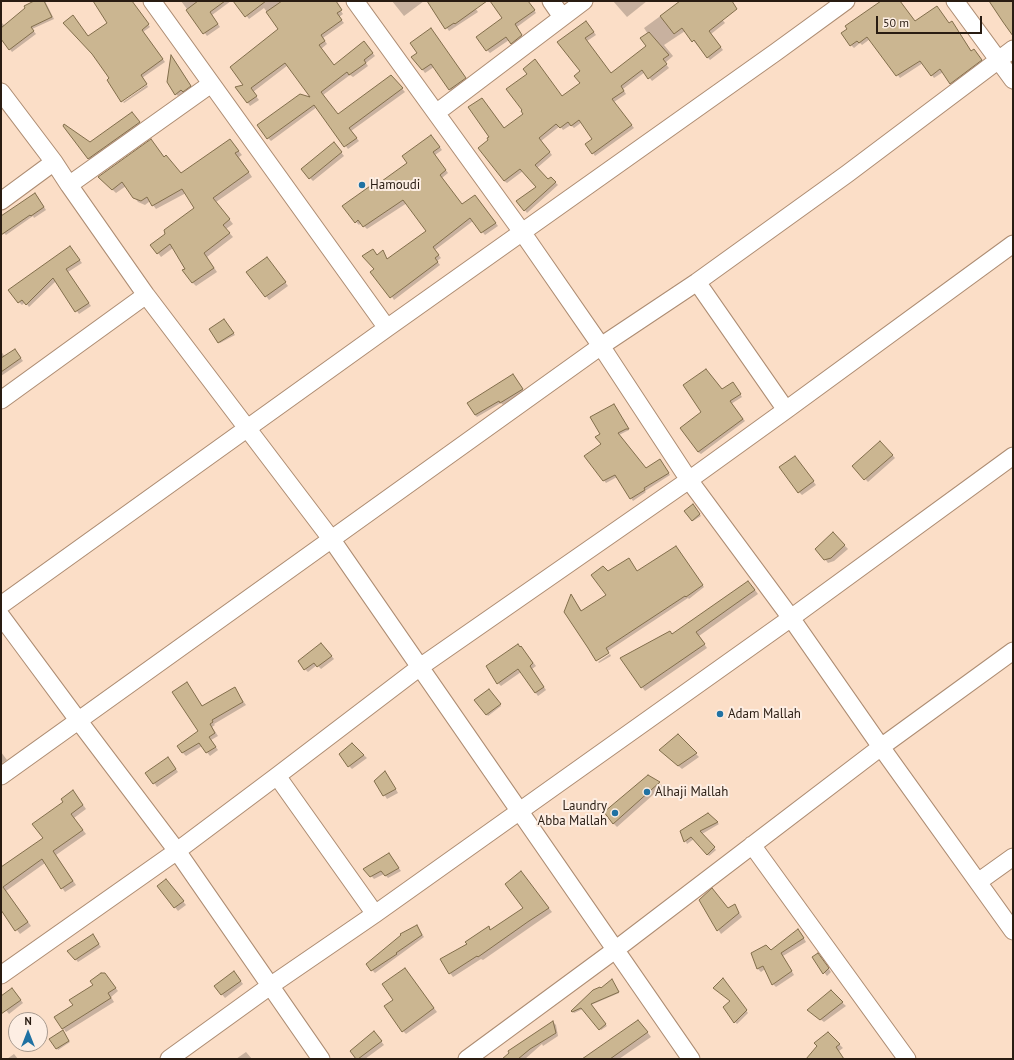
<!DOCTYPE html>
<html>
<head>
<meta charset="utf-8">
<style>
	body { margin:0 }
	#map { position:relative; width:1014px; height:1060px; overflow:hidden; background:#fbdec7; font-family:"PT Sans",sans-serif }
	canvas { display:block }
	.frame { position:absolute; inset:0; border:2px solid #291c12; pointer-events:none }
	.north { position:absolute; left:8px; top:1012px; width:40px; height:40px; box-sizing:border-box; background:#fdeee3; border:1px solid #a89a8f; border-radius:50%; rotate:0deg; font-size:11px; font-weight:700; line-height:16px; text-align:center; color:#291c12 }
	.north::after { content:''; display:block; margin:auto; width:14px; height:18px; background:#2072a3; clip-path:polygon(50% 0,100% 100%,50% 72%,0 100%) }
	.scale { position:absolute; left:876px; top:16px; width:106px; height:18px; box-sizing:border-box; border:2px solid #291c12; border-top:0; padding-left:5px; font-size:12px; line-height:14px; white-space:nowrap; color:#291c12; -webkit-text-stroke:3px #fdeee3; paint-order:stroke }
</style>
</head>
<body>
<div id="map">
<canvas width="1014" height="1060"></canvas>
<div class="frame"></div>
<div class="north">N</div>
<div class="scale">50 m</div>
</div>
<script>
const g = document.querySelector('canvas').getContext('2d');
g.lineJoin = 'round';
function fillPath(path, color) { g.fillStyle = color; g.fill(path, 'evenodd'); }
const shape = rows => new Path2D(rows.map(r => 'M' + r).join(''));
function trace(path, color, width, dash) { g.strokeStyle = color; g.lineWidth = width; g.lineCap = dash ? 'butt' : 'round'; g.setLineDash(dash || []); g.stroke(path); }
function write(font, color, halo, rows, align = 'center') {
  g.font = font + ' "PT Sans",sans-serif'; g.lineWidth = 4; g.setLineDash([]); g.textBaseline = 'middle'; g.strokeStyle = halo; g.fillStyle = color; for (const [text, x, y, turn = 0] of rows) {
    g.save(); g.translate(x, y); g.rotate((+turn || 0) * Math.PI / 180); g.textAlign = isNaN(turn) ? turn : align; if (halo) g.strokeText(text, 0, 0); g.fillText(text, 0, 0); g.restore();
  }
}
const shadow = shape([
	[37,1,45,1,54,19,32,29,36,34,12,52,2,39,1,40,1,22,5,26],
	[99,1,116,1,136,7,150,27,143,32,165,62,142,78,110,79,89,37,108,23],
	[181,1,231,1,212,15,220,27,207,36],
	[235,1,334,1,343,14,339,17,344,23,323,38,327,44,321,49,334,66,367,46,375,56,366,63,368,66,353,77,350,75,323,95,338,115,391,76,405,92,351,131,359,141,348,149,317,107,271,141,268,138,313,99,288,65,253,92,259,100,250,106,248,103,237,88,245,85,280,30,264,8,249,19],
	[392,1,424,1,404,16],
	[428,1,470,1,478,12,449,31],
	[492,1,528,1,536,13,517,27,524,39,514,46,509,40,490,53,487,50,503,18],
	[613,1,647,1,627,17],
	[681,1,707,1,725,23,711,34,723,50,710,60,685,31,664,45,673,56,665,63,669,68,652,81,645,72,623,89,626,94,614,102,634,128,595,156,593,153,593,139,582,122,574,128,571,125,563,130,560,126,541,141,552,155,537,168,548,180,554,181,558,185,527,213,518,201,538,187,523,171,507,183,504,181,490,140,491,137,484,102,505,129,562,97,581,83,582,72,558,43,589,25,596,35,587,41,611,74,647,46,648,34,644,28],
	[884,1,900,1,915,22,937,7,949,24,954,25,972,52,977,53,984,63,953,86,943,72,934,78,923,63,900,78,870,39,862,45,860,43,854,48,851,45],
	[433,33,468,81,453,93,434,67,425,73,413,57,419,53],
	[173,58,193,89,186,94,185,92,178,96,176,94],
	[147,85,148,87,124,103,123,102],
	[132,113,144,128,93,164,64,126,90,144],
	[434,139,442,150,435,155,448,173,442,178,462,205,478,199,498,226,485,235,473,221,435,250,441,258,437,261,440,265,394,300,375,269,373,250,378,256,383,252,388,260,428,231,407,203,367,229,361,223,359,225,356,222,344,206,375,187,408,164],
	[151,140,165,158,181,174,230,140,242,155,239,157,252,177,216,202,233,224,226,229,233,237,207,257,217,272,196,286,192,282,173,248,161,257,158,253,196,209,186,193,156,209,150,201,145,205,138,202,126,186,116,193,99,177],
	[337,147,344,156,313,181,310,178],
	[37,196,46,210,34,218,33,216,6,235,1,230,1,218],
	[70,247,82,263,68,272,91,306,79,314,56,281,29,307,25,302,22,305,19,302],
	[267,258,288,286,269,300,248,272],
	[225,322,235,335,220,343,219,342],
	[1,351,5,357,17,353,23,361,1,376],
	[515,378,524,391,503,405,501,403,477,417,475,415],
	[735,386,742,397,731,404,745,421,701,454,698,452,703,412,722,390],
	[616,407,629,430,619,435,646,469,660,460,670,475,645,491,646,492,633,501,617,477,606,483,586,457,602,445,601,434],
	[880,442,895,458,868,482,853,466],
	[798,460,816,485,802,495,799,492],
	[693,505,701,516,693,521,692,520],
	[833,533,848,549,834,561,828,563,825,559],
	[678,549,704,587,689,599,688,598,608,651,609,652,597,660,573,598,582,611,607,595,607,572,637,572],
	[752,586,758,594,699,636,707,648,645,691,642,687,670,632,673,635],
	[324,647,334,659,321,669,317,665,308,672,305,669],
	[521,647,536,666,532,669,546,690,538,696,521,672,501,686,498,683],
	[610,654,611,656,599,663,598,662],
	[187,684,203,707,234,688,246,705,214,724,215,725,212,727,218,736,211,740,218,750,210,756,202,746,186,756,183,753,199,731],
	[490,691,501,706,488,716,476,700],
	[678,736,699,757,682,769,663,753],
	[352,744,367,758,352,769,349,766],
	[1,752,7,760,1,764],
	[171,762,178,772,157,787,147,773],
	[388,776,398,793,387,799,376,781],
	[648,776,663,786,617,827,613,823],
	[76,795,86,809,74,818,86,834,56,855,76,885,65,892,45,863,6,891,31,926,20,934,1,909,1,869,44,838],
	[708,814,719,824,702,834,716,850,709,856,694,839,687,844,681,831],
	[391,857,401,871,388,878,384,874,374,879,365,869],
	[521,872,552,912,483,960,481,959,453,977,450,973,468,944,489,928,491,931,524,908],
	[166,880,186,905,178,911,158,886],
	[700,900,728,909,735,906,742,917,721,934],
	[417,926,424,937,375,973,372,970],
	[801,933,806,942,783,956,794,975,776,987,773,984,765,969,761,972,758,969,771,951],
	[95,938,101,947,78,962,69,951],
	[821,957,831,972,827,976,813,958],
	[408,973,437,1012,406,1034,403,1031],
	[237,976,243,984,225,998,215,986],
	[108,978,118,991,111,997,114,1002,66,1032,55,1017,74,1005],
	[613,982,619,993,591,1005,607,1026,601,1030,583,1009,574,1013,572,1011],
	[725,982,748,1013,737,1024,735,1022],
	[15,992,23,1003,9,1014,1,1004,1,997],
	[831,992,846,1006,824,1022,808,1010],
	[553,1022,556,1025,558,1036,543,1046,542,1044,525,1059,504,1059],
	[642,1025,651,1037,619,1059,584,1059],
	[64,1033,70,1042,58,1050,57,1048],
	[828,1033,843,1048,839,1051,844,1059,808,1059],
	[377,1036,384,1045,365,1059,357,1059],
	[246,1052,252,1059,236,1059],
	[14,1054,18,1059,7,1059]
]);
const building = shape([
	[34,1,44,1,52,17,31,27,34,31,9,50,1,39,1,28,25,8,24,6,34,1],
	[93,1,132,1,149,24,142,30,163,59,141,75,147,84,121,102,107,80,109,78,92,54,63,23,73,15,88,36,107,23,93,1],
	[198,1,225,1,210,12,218,24,203,34,186,10,198,1],
	[233,1,266,1,245,17,233,1],
	[282,1,336,1,342,10,337,13,342,20,321,35,325,41,319,45,334,65,364,41,373,53,364,60,366,63,349,75,347,72,321,92,338,114,391,75,403,88,349,128,357,138,344,147,314,105,267,139,257,125,300,94,310,97,285,63,251,88,257,96,247,103,235,87,243,85,230,67,278,29,266,12,282,1],
	[427,1,487,1,455,24,454,23,445,29,427,1],
	[490,1,528,1,535,10,515,24,522,35,511,44,506,37,486,51,476,37,502,18,490,1],
	[680,1,732,1,737,9,709,31,721,47,707,58,694,40,692,42,682,28,674,34,660,16,680,1],
	[881,1,900,1,915,21,937,6,949,23,952,21,971,51,974,49,982,60,950,84,940,69,931,76,920,61,896,76,867,37,859,43,857,41,850,46,841,33,847,29,845,26,881,1],
	[989,1,1013,1,1013,36,1003,22,989,1],
	[586,21,594,32,585,38,611,73,646,46,640,38,649,32,669,55,663,59,667,64,648,79,642,70,621,86,624,91,612,99,632,125,592,154,585,144,592,139,579,120,571,126,568,122,560,128,556,124,539,138,550,152,535,165,548,179,551,177,556,182,524,211,516,201,536,187,520,169,504,181,478,148,488,140,487,138,489,137,468,107,482,98,504,128,523,114,521,111,522,110,506,89,527,74,523,69,535,59,562,96,580,83,574,76,580,71,557,42,586,21],
	[431,28,466,78,449,90,431,64,422,70,411,57,417,53,410,43,431,28],
	[171,55,191,86,183,92,181,90,175,95,167,82,171,55],
	[132,112,140,122,88,159,63,126,64,124,90,142,132,112],
	[431,135,440,147,433,152,446,170,440,175,462,204,475,195,496,223,481,233,470,218,433,247,439,255,435,258,438,262,390,298,370,272,374,269,362,256,373,249,377,255,383,250,387,259,426,231,403,200,363,227,358,220,355,223,342,206,373,184,375,186,407,163,402,156,431,135],
	[151,139,164,157,166,155,181,173,230,139,239,151,235,153,249,172,213,198,230,219,223,225,230,233,204,253,214,268,192,283,182,270,185,269,170,244,157,254,150,245,165,234,164,230,194,208,182,189,152,206,147,197,141,201,133,198,122,182,112,190,98,177,151,139],
	[334,142,342,152,309,179,301,169,334,142],
	[35,193,44,207,31,216,30,215,1,235,1,216,35,193],
	[70,246,80,260,66,269,89,303,75,312,53,278,26,305,22,300,18,303,8,290,70,246],
	[267,257,286,282,265,297,246,272,267,257],
	[224,319,234,333,218,343,209,329,224,319],
	[15,349,21,358,1,372,1,358,15,349],
	[706,369,722,389,733,382,741,394,730,401,743,419,698,452,680,428,701,412,683,385,706,369],
	[513,374,523,389,500,403,499,401,475,415,467,403,513,374],
	[614,404,629,429,626,429,618,433,646,468,660,459,669,473,644,488,645,490,630,499,615,475,603,481,584,456,601,444,595,437,600,434,590,417,614,404],
	[880,441,893,455,864,480,852,466,880,441],
	[795,456,814,481,798,493,779,467,795,456],
	[693,504,700,514,692,521,684,511,693,504],
	[833,532,845,545,831,558,824,560,815,549,833,532],
	[676,546,703,585,686,597,685,596,606,648,609,653,596,661,588,648,564,612,571,594,581,611,606,595,591,575,603,566,608,571,629,558,637,571,676,546],
	[748,581,755,590,696,632,705,644,641,688,620,658,670,631,672,634,748,581],
	[321,643,332,656,317,667,314,663,304,670,298,661,321,643],
	[518,644,520,647,521,646,533,663,530,666,544,687,535,693,518,669,497,684,486,666,518,644],
	[187,682,202,706,235,687,243,702,212,720,213,722,210,724,215,733,209,737,216,747,206,753,199,743,182,753,177,746,198,731,172,692,187,682],
	[489,689,501,704,486,715,474,700,489,689],
	[678,734,697,753,678,766,659,750,678,734],
	[352,743,364,755,348,767,339,754,352,743],
	[168,757,176,769,153,784,145,773,168,757],
	[385,771,396,789,383,796,374,781,385,771],
	[648,775,660,782,613,824,604,812,648,775],
	[73,790,83,805,71,814,83,830,53,851,73,881,61,889,42,859,3,887,28,922,15,931,1,910,1,867,43,838,32,824,63,802,61,799,73,790],
	[708,813,718,822,700,831,715,847,707,855,691,837,684,842,680,831,708,813],
	[389,853,399,868,385,876,381,871,370,877,363,869,389,853],
	[521,871,549,908,529,921,478,957,477,956,449,974,440,959,467,944,465,942,489,926,490,930,523,908,505,884,521,871],
	[166,879,184,901,174,908,157,886,166,879],
	[712,888,728,908,735,904,739,913,717,931,699,900,712,888],
	[417,925,422,935,396,953,397,954,371,971,366,964,401,935,400,934,417,925],
	[798,929,804,938,781,953,792,971,772,985,763,966,757,969,751,953,766,945,771,950,798,929],
	[93,934,99,944,75,960,67,951,93,934],
	[818,953,829,968,823,974,812,957,818,953],
	[405,968,434,1008,402,1032,384,1006,393,1000,382,984,405,968],
	[234,971,241,981,221,995,214,986,234,971],
	[101,973,105,973,116,988,108,993,111,998,62,1029,54,1017,73,1005,69,1000,93,985,90,981,101,973],
	[723,978,747,1010,734,1023,723,1007,730,1001,713,988,723,978],
	[612,979,619,992,591,1004,606,1024,599,1030,581,1008,572,1012,571,1011,593,990,600,987,601,988,612,979],
	[12,988,21,1000,1,1014,1,996,12,988],
	[831,990,843,1002,820,1020,807,1010,831,990],
	[638,1020,648,1032,610,1059,582,1059,638,1020],
	[553,1021,556,1033,530,1049,518,1059,502,1059,509,1053,508,1051,553,1021],
	[63,1030,69,1041,56,1049,49,1039,63,1030],
	[374,1031,382,1041,358,1059,356,1059,350,1051,374,1031],
	[828,1032,840,1044,836,1047,844,1059,806,1059,817,1046,814,1043,828,1032]
]);
const minor = shape([
	[152,1,387,328],
	[355,1,522,232,601,346,689,480,791,618,881,747,1013,931],
	[551,1,562,17],
	[955,1,1013,80],
	[1,92,54,162,69,185,146,295,332,540,691,1059],
	[436,113,584,1],
	[69,185,211,84],
	[1,201,54,162],
	[697,282,786,410],
	[1,400,146,295],
	[1,605,387,328,776,52,846,1],
	[1,616,78,720,177,851,321,1059],
	[1,776,601,346,697,282,847,174,1013,49],
	[277,776,375,914],
	[752,845,907,1059],
	[978,882,1013,857],
	[1,975,177,851,277,776,420,667,689,480,786,410,1013,244],
	[169,1059,270,986,375,914,791,618,1013,456],
	[467,1059,615,950,881,747,1013,651]
]);
const markers = [
	[362,185,4,"#2072a3"],
	[720,714,4,"#2072a3"],
	[647,792,4,"#2072a3"],
	[615,813,4,"#2072a3"]
];
const poiNames = [
	["Hamoudi",370,185],
	["Adam Mallah",728,714],
	["Alhaji Mallah",655,792],
	["Laundry",607,806,"right"],
	["Abba Mallah",607,821,"right"]
];
fillPath(shadow, '#0003');
fillPath(building, '#cbb691');
trace(building, '#826e4c', 1);
trace(minor, '#ad8c72', 19);
trace(minor, '#fff', 17);
for (const [x, y, r, color] of markers) { const dot = new Path2D(); dot.arc(x, y, r, 0, 2 * Math.PI); g.fillStyle = color; g.fill(dot); trace(dot, '#fdeee3', 1.5); }
write('13px', '#291c12', '#fdeee3', poiNames, 'left');
</script>
</body>
</html>
